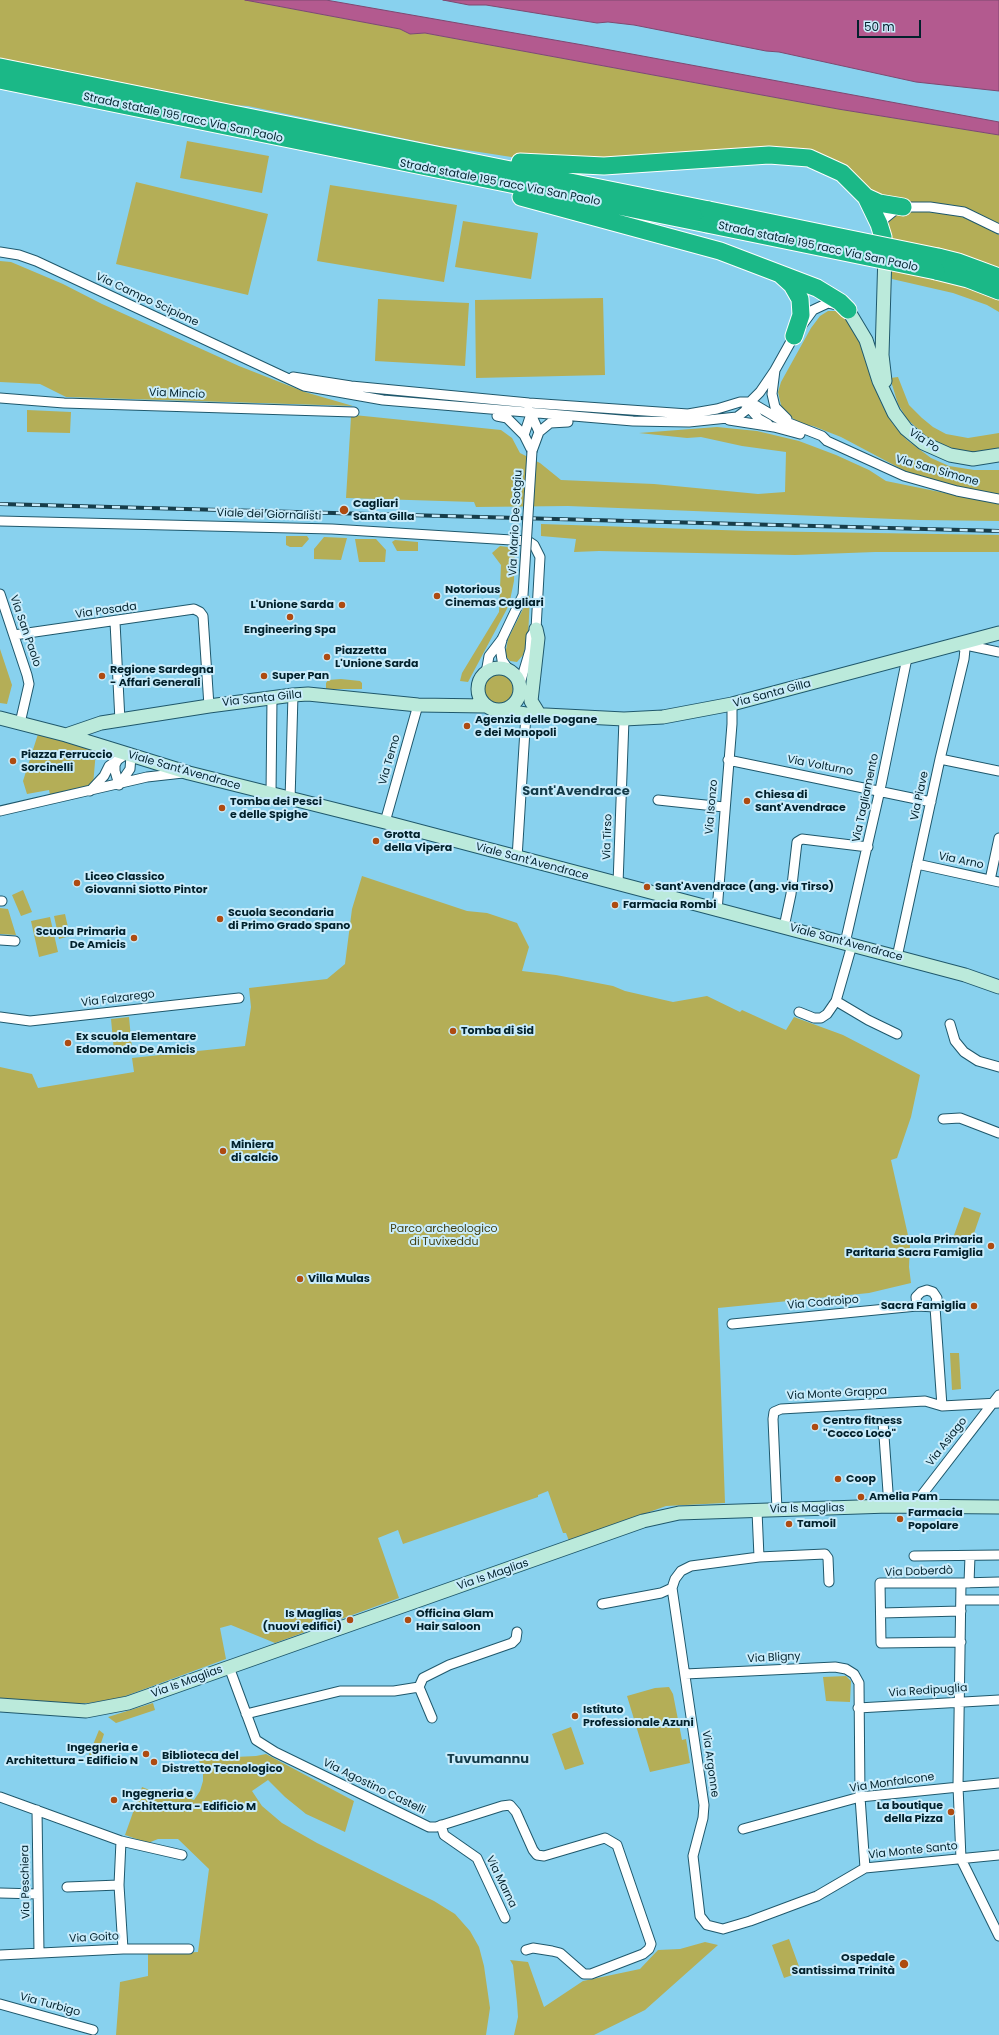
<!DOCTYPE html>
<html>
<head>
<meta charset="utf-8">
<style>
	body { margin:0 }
	#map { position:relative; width:999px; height:2035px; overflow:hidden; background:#88d1ee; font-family:Poppins,sans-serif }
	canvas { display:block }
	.scale { position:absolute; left:857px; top:20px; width:64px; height:18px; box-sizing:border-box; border:2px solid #02212c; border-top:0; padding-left:5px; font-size:12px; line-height:14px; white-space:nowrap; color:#02212c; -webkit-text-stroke:3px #c9ecfb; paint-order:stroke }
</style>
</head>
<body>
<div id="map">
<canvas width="999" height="2035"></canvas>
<div class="scale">50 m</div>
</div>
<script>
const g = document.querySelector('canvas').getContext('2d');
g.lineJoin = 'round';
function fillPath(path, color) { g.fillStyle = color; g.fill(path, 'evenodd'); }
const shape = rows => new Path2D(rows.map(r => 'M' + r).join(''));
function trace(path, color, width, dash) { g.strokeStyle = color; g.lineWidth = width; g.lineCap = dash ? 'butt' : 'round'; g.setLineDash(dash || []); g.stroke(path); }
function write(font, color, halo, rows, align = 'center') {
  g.font = font + ' Poppins,sans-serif'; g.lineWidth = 4; g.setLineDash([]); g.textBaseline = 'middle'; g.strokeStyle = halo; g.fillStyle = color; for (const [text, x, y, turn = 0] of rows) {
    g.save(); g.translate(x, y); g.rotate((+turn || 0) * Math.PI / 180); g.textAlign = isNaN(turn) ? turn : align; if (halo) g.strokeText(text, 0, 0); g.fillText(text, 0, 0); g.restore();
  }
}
const green = shape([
	[0,0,245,0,400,29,410,34,425,33,441,36,838,109,999,135,999,224,954,205,927,203,900,204,882,201,827,158,518,158,440,146,248,106,222,104,0,61],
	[187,141,269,156,262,193,180,178],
	[136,182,268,214,248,295,116,264],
	[330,185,457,205,444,282,317,261],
	[914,211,952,214,971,220,999,235,999,312,987,305,953,293,892,279,887,222,893,216,901,213],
	[463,221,538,233,531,279,455,267],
	[0,261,11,262,63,284,102,304,239,366,305,392,353,406,66,397,40,384,0,382],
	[603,298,605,375,476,378,475,300],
	[378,299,469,303,465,366,375,361],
	[828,311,838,311,845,315,861,340,872,379,882,405,893,424,907,440,931,458,949,466,974,470,999,470,999,494,970,490,907,472,841,437,813,426,800,424,785,412,781,405,778,392,781,382,811,328,820,316],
	[898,377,909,405,922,418,933,427,946,434,968,438,999,433,999,451,984,454,955,451,927,437,907,419,898,404,890,378],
	[27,410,71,412,70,433,27,432],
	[354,415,501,430,512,438,520,453,540,463,561,480,654,484,758,494,785,492,786,452,742,446,701,437,687,438,639,433,717,427,757,431,799,441,836,455,869,470,886,481,999,504,999,521,919,520,568,506,476,507,474,502,346,498,351,417],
	[541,524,751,531,999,535,999,552,875,552,795,555,599,551,574,552,576,539,541,536],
	[286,536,307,536,309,539,302,547,290,547,286,545],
	[324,537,347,538,341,560,314,559,314,549],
	[355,539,376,539,386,550,385,562,359,562],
	[395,540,418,542,418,551,397,551,392,542],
	[500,546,515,548,514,581,509,605,468,682,460,681,462,673,499,612,501,565,492,553],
	[530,595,528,638,523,655,517,662,510,661,505,655,508,639],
	[0,649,12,685,7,704,0,703],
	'483 689a15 15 0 1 1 30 0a15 15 0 1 1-30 0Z',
	[341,679,360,681,362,683,362,689,326,689,326,683,328,680],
	[38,734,96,751,93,785,50,795,49,790,27,794,23,781],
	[362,876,467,911,487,913,517,923,529,947,522,971,556,975,613,986,625,991,673,1002,707,996,740,1012,742,1010,786,1030,794,1017,843,1035,920,1075,911,1117,897,1158,891,1160,910,1244,909,1267,911,1283,869,1293,718,1308,725,1503,666,1506,569,1541,566,1533,563,1533,548,1491,538,1495,538,1497,403,1544,398,1530,378,1538,399,1598,275,1643,231,1625,220,1628,226,1659,120,1698,89,1703,65,1704,0,1699,0,1067,32,1074,38,1088,134,1072,132,1058,245,1046,251,1007,249,988,327,979,345,964,352,909],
	[23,890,32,912,21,916,12,895],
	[0,908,8,909,16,935,0,934],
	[65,914,70,936,59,939,54,916],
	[50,917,58,952,39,957,31,921],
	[129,1017,132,1049,114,1051,111,1019],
	[964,1207,981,1213,970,1245,953,1238],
	[950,1353,959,1353,961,1389,952,1390],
	[846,1676,851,1681,850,1702,826,1701,823,1677],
	[669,1687,673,1694,682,1740,686,1739,690,1763,650,1772,627,1696,655,1688],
	[153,1703,155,1710,116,1723,108,1717],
	[571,1727,584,1764,565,1770,552,1734],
	[99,1730,104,1734,99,1749,102,1750,98,1760,88,1757],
	[211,1751,235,1757,256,1756,266,1754,354,1801,345,1832,306,1814,285,1797,268,1780,252,1791,262,1806,282,1823,317,1843,434,1901,455,1914,470,1931,479,1947,484,1966,490,2008,486,2035,116,2035,120,1982,148,1976,148,1954,198,1952,209,1869,178,1839,158,1839,148,1843,125,1835,142,1787,162,1795,165,1789,194,1800,200,1791,203,1781,203,1774,198,1757],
	[789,1939,801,1972,784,1978,772,1945],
	[705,1942,718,1945,645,2010,594,2035,514,2035,518,2017,517,2002,513,1965,510,1960,528,1962,544,2007,583,1981,640,1969,658,1950,680,1949]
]);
const water = shape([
	[245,0,326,0,583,45,999,122,999,135,838,109,441,36,425,33,410,34,400,29,245,0],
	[443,0,999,0,999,91,916,82,779,52,766,51,634,25,608,22,597,23,486,5,469,5,443,0]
]);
const street = shape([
	[882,228,884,219,895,210,903,207,930,207,964,212,999,229],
	[0,252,19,255,36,261,304,386,383,400,633,421,689,422,737,417,745,411,750,402,760,392,775,370,794,336,813,310,828,303,838,305],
	[775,370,772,394,775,407,787,419],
	[293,377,351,386,529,403,688,414,717,409,740,402,750,402,779,419,822,436,827,441,904,476,957,491,999,499],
	[0,398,64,403,354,412],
	[750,402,752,411,759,419,768,424],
	[528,410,531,414,539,432,532,451],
	[531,414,524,435,532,451],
	[497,416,507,418,524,435],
	[729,420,774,427,800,434],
	[539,432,550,423,568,422],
	[0,521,332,529,528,541,534,545,540,557,536,629,531,636,530,650,519,687],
	[0,594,27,675,29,684,20,723],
	[115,622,120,721],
	[14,635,194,609,200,612,203,616,209,706],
	[502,640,500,647,502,660,510,672],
	[961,644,999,652],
	[486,673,489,656,502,639],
	[118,759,115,765,115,771,119,785],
	[940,759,999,771],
	[728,760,931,802],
	[119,785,130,769,131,756],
	[90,791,104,776,109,766,126,754],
	[271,794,272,698],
	[290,800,293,695],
	[658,800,724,807],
	[0,811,147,777,183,773],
	[385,822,418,705],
	[517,858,526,714],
	[917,864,999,882],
	[990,880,999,838],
	[618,884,624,719],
	[0,901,2,901],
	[717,911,732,724,732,704],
	[784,927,791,894,797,842,802,839,868,847],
	[0,940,15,941],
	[845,943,880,790,907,658],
	[897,957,940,759,964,659,965,649,959,644],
	[836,1001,868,1020,897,1034],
	[799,1012,814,1018,821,1018,827,1014,836,1001,852,945],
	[0,1017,30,1021,239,998],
	[950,1024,955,1041,964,1052,978,1061,999,1067],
	[943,1119,960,1118,999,1133],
	[917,1306,916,1297,921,1292,927,1290,933,1292,937,1298,935,1307],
	[732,1324,917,1306,935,1307,942,1406],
	[883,1422,889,1506],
	[918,1506,921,1496,999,1395],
	[777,1510,773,1419,774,1412,781,1409,925,1401,942,1406,999,1403],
	[757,1511,759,1557],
	[914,1556,999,1555],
	[999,1582,961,1583,958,1786,961,1859,999,1936],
	[969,1583,970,1556],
	[672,1588,704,1805,703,1818,693,1856,700,1916,707,1925,723,1929,750,1921,817,1896,865,1868,999,1855],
	[962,1600,999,1600],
	[602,1604,661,1593,672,1588,675,1579,681,1571,691,1566,759,1557,825,1554,828,1558,829,1582],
	[881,1613,961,1611],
	[961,1642,881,1643,880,1583,961,1583],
	[229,1667,256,1740,275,1752,429,1827,436,1827,502,1806,510,1805,516,1812,533,1850,537,1855,544,1856,605,1838,617,1845,651,1944,649,1949,643,1954,591,1974,584,1974,560,1953,552,1951,533,1948,526,1950],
	[685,1674,835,1667,846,1669,854,1674,859,1683,860,1797,865,1868],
	[419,1687,432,1718],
	[858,1708,999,1700],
	[246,1714,340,1691,394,1691,419,1687,423,1678,449,1665,512,1643,516,1639,517,1632],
	[0,1797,121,1841,182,1855],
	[37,1810,39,1953],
	[441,1825,444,1835,477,1858,505,1918],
	[743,1829,860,1797,999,1783],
	[121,1841,119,1885,123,1949],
	[67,1887,119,1885],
	[0,1893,38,1894],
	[0,1955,123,1949,189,1949],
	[0,2004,93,2030]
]);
const secondary = shape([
	[885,253,882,355,885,381],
	[848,310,866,340,879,381,894,413,906,429,923,443,950,455,973,459,999,455],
	[536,629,538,638,531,701,539,714],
	'478 689a21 21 0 1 1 42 0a21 21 0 1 1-42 0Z',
	[499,710,526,714,624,719,663,717,732,704,999,633],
	[0,718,66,735,189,773,385,822,897,957,965,975,999,987],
	[66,735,101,723,209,706,293,695,308,694,418,705,486,706],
	[0,1705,86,1711,128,1703,643,1521,679,1513,889,1506,999,1507]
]);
const highway = shape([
	[0,67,709,210],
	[0,80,707,224],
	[520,162,604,166,769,155,809,158,842,173,866,197,879,224,883,237],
	[521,197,720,251,817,288,840,302,848,310],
	[866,197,879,203,903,207],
	[938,257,958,262,999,277],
	[936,271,968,279,999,291],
	[781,275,792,285,800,299,801,315,794,336]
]);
const rail = shape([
	[0,504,999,531]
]);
const streetBridge = shape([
	[502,639,523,595,532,451]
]);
const highwayBridge = shape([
	[709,210,938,257],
	[707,224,936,271]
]);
const markers = [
	[344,510,5,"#ae4b11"],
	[437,596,4,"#ae4b11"],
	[342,605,4,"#ae4b11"],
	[290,617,4,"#ae4b11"],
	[327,657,4,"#ae4b11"],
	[102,676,4,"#ae4b11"],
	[264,676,4,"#ae4b11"],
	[467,726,4,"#ae4b11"],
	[13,761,4,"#ae4b11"],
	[747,801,4,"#ae4b11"],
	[222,808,4,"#ae4b11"],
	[376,841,4,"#ae4b11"],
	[77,883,4,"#ae4b11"],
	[647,887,4,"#ae4b11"],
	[615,905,4,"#ae4b11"],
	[220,919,4,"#ae4b11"],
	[134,938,4,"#ae4b11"],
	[453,1031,4,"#ae4b11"],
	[68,1043,4,"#ae4b11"],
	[223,1151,4,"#ae4b11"],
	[991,1246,4,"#ae4b11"],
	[300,1279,4,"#ae4b11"],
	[974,1306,4,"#ae4b11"],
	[815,1427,4,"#ae4b11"],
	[838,1479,4,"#ae4b11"],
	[861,1497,4,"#ae4b11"],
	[900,1519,4,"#ae4b11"],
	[789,1524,4,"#ae4b11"],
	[350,1620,4,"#ae4b11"],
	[408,1620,4,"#ae4b11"],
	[575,1716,4,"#ae4b11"],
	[146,1754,4,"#ae4b11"],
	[154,1762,4,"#ae4b11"],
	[114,1800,4,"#ae4b11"],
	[951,1812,4,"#ae4b11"],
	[904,1964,5,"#ae4b11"]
];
const streetNames = [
	["Strada statale 195 racc Via San Paolo",183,118,12],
	["Strada statale 195 racc Via San Paolo",500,183,11],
	["Strada statale 195 racc Via San Paolo",818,247,12],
	["Via Campo Scipione",147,300,25],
	["Via Mincio",177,394,2],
	["Via Po",924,441,33],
	["Via San Simone",937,471,16],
	["Viale dei Giornalisti",269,515,2],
	["Via Mario De Sotgiu",516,523,-87],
	["Via Posada",106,611,-8],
	["Via San Paolo",25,631,71],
	["Via Santa Gilla",772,694,-15],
	["Via Santa Gilla",262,699,-6],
	["Via Temo",390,760,-74],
	["Via Volturno",820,766,11],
	["Viale Sant'Avendrace",184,771,16],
	["Via Piave",920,796,-78],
	["Via Tagliamento",866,798,-78],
	["Via Isonzo",712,807,-85],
	["Via Tirso",608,837,-88],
	["Via Arno",961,861,12],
	["Viale Sant'Avendrace",532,862,15],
	["Viale Sant'Avendrace",846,943,15],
	["Via Falzarego",118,999,-7],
	["Via Codroipo",823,1303,-5],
	["Via Monte Grappa",837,1394,-3],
	["Via Asiago",947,1442,-52],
	["Via Is Maglias",807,1509,-1],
	["Via Doberdò",919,1572,-2],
	["Via Is Maglias",493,1575,-19],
	["Via Bligny",774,1658,-3],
	["Via Is Maglias",187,1682,-20],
	["Via Redipuglia",928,1691,-4],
	["Via Argonne",710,1764,82],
	["Via Monfalcone",892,1783,-8],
	["Via Agostino Castelli",374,1787,26],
	["Via Monte Santo",913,1851,-6],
	["Via Peschiera",26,1882,-91],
	["Via Marna",501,1882,64],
	["Via Goito",94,1938,-3],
	["Via Turbigo",50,2005,15]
];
const poiNames = [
	["Cagliari",353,504],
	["Santa Gilla",353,517],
	["Notorious",445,590],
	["Cinemas Cagliari",445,603],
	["L'Unione Sarda",334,605,"right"],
	["Engineering Spa",290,630,"center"],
	["Piazzetta",335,651],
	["L'Unione Sarda",335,664],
	["Regione Sardegna",110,670],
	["- Affari Generali",110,683],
	["Super Pan",272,676],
	["Agenzia delle Dogane",475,720],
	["e dei Monopoli",475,733],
	["Piazza Ferruccio",21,755],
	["Sorcinelli",21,768],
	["Chiesa di",755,795],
	["Sant'Avendrace",755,808],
	["Tomba dei Pesci",230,802],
	["e delle Spighe",230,815],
	["Grotta",384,835],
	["della Vipera",384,848],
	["Liceo Classico",85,877],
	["Giovanni Siotto Pintor",85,890],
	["Sant'Avendrace (ang. via Tirso)",655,887],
	["Farmacia Rombi",623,905],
	["Scuola Secondaria",228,913],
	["di Primo Grado Spano",228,926],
	["Scuola Primaria",126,932,"right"],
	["De Amicis",126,945,"right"],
	["Tomba di Sid",461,1031],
	["Ex scuola Elementare",76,1037],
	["Edomondo De Amicis",76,1050],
	["Miniera",231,1145],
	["di calcio",231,1158],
	["Scuola Primaria",983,1240,"right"],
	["Paritaria Sacra Famiglia",983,1253,"right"],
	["Villa Mulas",308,1279],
	["Sacra Famiglia",966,1306,"right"],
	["Centro fitness",823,1421],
	["\"Cocco Loco\"",823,1434],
	["Coop",846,1479],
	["Amelia Pam",869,1497],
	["Farmacia",908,1513],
	["Popolare",908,1526],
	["Tamoil",797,1524],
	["Is Maglias",342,1614,"right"],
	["(nuovi edifici)",342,1627,"right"],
	["Officina Glam",416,1614],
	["Hair Saloon",416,1627],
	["Istituto",583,1710],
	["Professionale Azuni",583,1723],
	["Ingegneria e",138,1748,"right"],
	["Architettura - Edificio N",138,1761,"right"],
	["Biblioteca del",162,1756],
	["Distretto Tecnologico",162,1769],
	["Ingegneria e",122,1794],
	["Architettura - Edificio M",122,1807],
	["La boutique",943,1806,"right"],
	["della Pizza",943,1819,"right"],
	["Ospedale",895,1958,"right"],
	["Santissima Trinità",895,1971,"right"]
];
const parkNames = [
	["Parco archeologico",444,1229],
	["di Tuvixeddu",444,1242]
];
const quarterNames = [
	["Sant'Avendrace",576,792],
	["Tuvumannu",488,1760]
];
fillPath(green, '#b4ae57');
fillPath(water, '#b35a8f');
trace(water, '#7e4971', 1);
trace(street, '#1f586c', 11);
trace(secondary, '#1f586c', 15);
trace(highway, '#fff', 19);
trace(street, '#fff', 9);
trace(secondary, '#bbeadb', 13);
trace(highway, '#1bb887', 17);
trace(rail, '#173d4a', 4);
trace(rail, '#c9ecfb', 2.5, [8]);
trace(streetBridge, '#1f586c', 11, []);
trace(highwayBridge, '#fff', 19, []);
trace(streetBridge, '#fff', 9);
trace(highwayBridge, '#1bb887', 17);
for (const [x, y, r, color] of markers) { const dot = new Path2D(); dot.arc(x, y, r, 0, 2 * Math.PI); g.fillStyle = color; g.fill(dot); trace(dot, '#c9ecfb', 1.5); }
write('11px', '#02212c', '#c9ecfb', streetNames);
write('bold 11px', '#02212c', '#c9ecfb', poiNames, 'left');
write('11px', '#423f11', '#c9ecfb', parkNames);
write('bold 13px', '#153c4a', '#c9ecfb', quarterNames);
</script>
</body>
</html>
